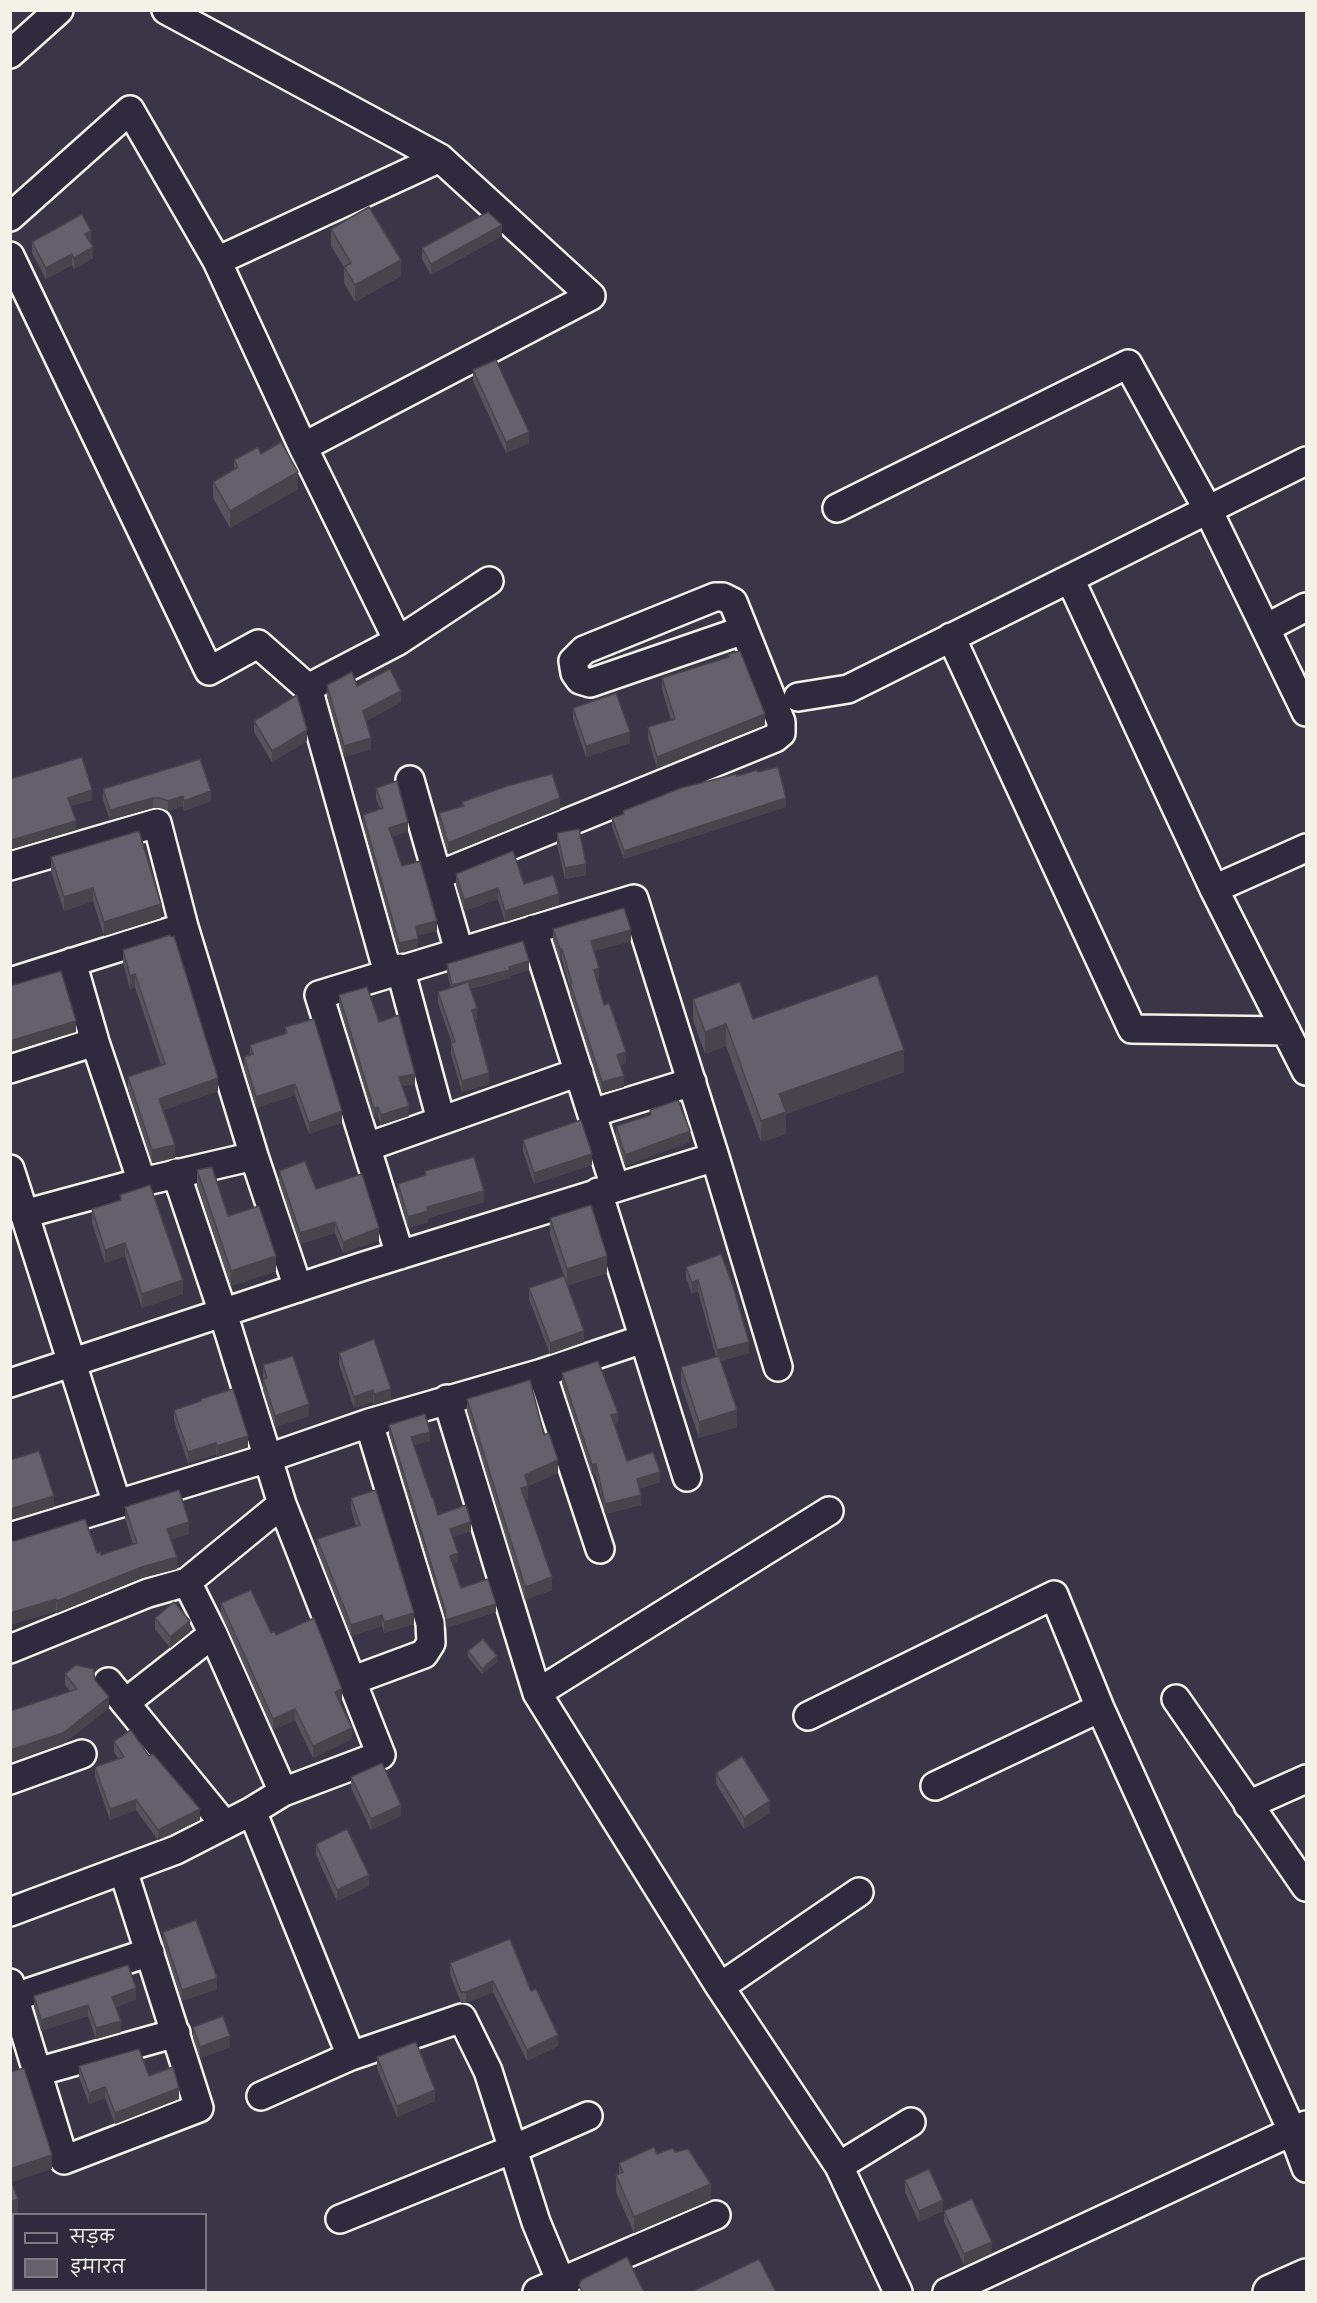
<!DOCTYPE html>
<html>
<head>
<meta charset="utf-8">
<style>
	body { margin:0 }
	#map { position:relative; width:1317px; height:2303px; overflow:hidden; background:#3b3647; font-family:"Shantell Sans","Playpen Sans Deva",sans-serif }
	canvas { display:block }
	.frame { position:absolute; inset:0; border:12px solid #f4f1e8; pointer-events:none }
	.legend { position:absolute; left:12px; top:2213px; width:195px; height:78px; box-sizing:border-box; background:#2f2a3d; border:2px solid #7e7a81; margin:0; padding:8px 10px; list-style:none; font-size:18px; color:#f4f1e8 }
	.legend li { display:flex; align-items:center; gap:12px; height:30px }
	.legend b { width:30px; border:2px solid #7e7a81 }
</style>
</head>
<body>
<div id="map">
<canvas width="1317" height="2303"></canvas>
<div class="frame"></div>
<ul class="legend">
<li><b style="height:8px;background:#2f2a3d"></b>सड़क</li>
<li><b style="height:16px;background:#65616c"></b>इमारत</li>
</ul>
</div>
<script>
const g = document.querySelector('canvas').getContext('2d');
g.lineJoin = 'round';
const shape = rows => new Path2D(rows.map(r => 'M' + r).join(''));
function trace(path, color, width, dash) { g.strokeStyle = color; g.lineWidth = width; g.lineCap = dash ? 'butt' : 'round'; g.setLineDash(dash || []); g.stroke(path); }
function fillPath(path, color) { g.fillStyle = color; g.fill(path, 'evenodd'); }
const minor = shape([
	[166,10,440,158,591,296,303,447],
	[10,54,59,10],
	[10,217,130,110,217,261,303,447,398,641,308,688,388,973],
	[10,256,209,671,258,644,308,688],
	[217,261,440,158],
	[837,508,1128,364,1208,510,1306,712],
	[1070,579,1214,889,1306,1071],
	[1266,628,1306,607],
	[951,637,1132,1029,1286,1031],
	[398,641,489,581],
	[798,697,848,689,1306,461],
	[410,780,459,951],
	[10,866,157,823,184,927,254,1156,298,1288],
	[439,875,775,738,781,733,781,722,733,602,723,597,715,597,584,650,573,661,575,673,580,680,590,683,744,630],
	[1214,889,1306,848],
	[533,929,615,1187],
	[72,962,95,1042,142,1182],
	[400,968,441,1120],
	[10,982,184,927],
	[10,1069,95,1042],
	[592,1113,692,1082],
	[367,1147,579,1072],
	[10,1169,117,1504],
	[598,1192,687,1477],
	[24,1214,142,1182,254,1156],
	[400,1255,319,995,634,899,715,1157,778,1367],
	[542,1373,600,1549],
	[10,1383,364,1266,715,1157],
	[447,1399,537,1693,720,1987,839,2166,898,2292],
	[10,1537,268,1458,369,1423,542,1373,643,1339],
	[187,1582,213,1634,283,1792],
	[10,1649,148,1593,187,1582,282,1504],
	[351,1681,424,1654,431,1643,430,1623,369,1423],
	[108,1682,224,1824],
	[537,1693,829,1511],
	[1176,1699,1306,1887],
	[125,1703,213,1634],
	[808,1716,1054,1595,1100,1708,1293,2133,1306,2168],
	[10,1780,82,1754],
	[935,1786,1100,1708],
	[1248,1805,1306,1779],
	[252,1811,351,2056],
	[10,1912,176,1850,252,1811,283,1792,381,1755,282,1504,223,1313,176,1173],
	[10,1983,64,2160,199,2108,123,1870],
	[720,1987,859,1892],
	[15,1997,150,1952],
	[37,2072,176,2033],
	[261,2096,351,2056,462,2018,488,2071,536,2222,565,2292],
	[839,2166,911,2122],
	[340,2219,513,2149,588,2116],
	[537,2292,716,2215],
	[947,2292,1306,2125]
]);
const secondary = shape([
	[1270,2292,1306,2276]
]);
const wall = shape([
	[331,229,401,276,355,302,344,283,344,267,331,246],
	[502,236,431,275,422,259,422,248],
	[32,242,91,242,90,242,93,258,74,269,72,265,46,279,32,253],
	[473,370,529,443,506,453,473,381],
	[234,460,298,489,230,528,213,498,213,482,234,469],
	[728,654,765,725,657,768,648,738,648,727,671,720,662,689,662,678,728,658],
	[327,685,357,686,401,702,366,721,371,749,344,757,327,696],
	[573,708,630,743,586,757,573,719],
	[254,721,307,741,272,762,254,732],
	[200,759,211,801,184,811,183,806,168,811,160,808,153,808,110,820,103,799,103,789],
	[758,772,786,807,624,859,612,827,612,818,623,814,623,811,737,776],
	[10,779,92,800,71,806,76,830,12,849,10,844],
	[376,788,408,831,392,837,402,866,437,931,418,935,418,948,399,953,363,824,363,815,380,809,376,798],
	[462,802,560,809,448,854,439,824,439,813,462,806],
	[557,833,586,875,565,879,557,844],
	[51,857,161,918,104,936,93,901,64,911,51,871],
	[456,874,524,884,559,905,505,922,498,899,464,911,456,885],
	[553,929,631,941,594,951,599,979,596,980,604,1005,626,1063,620,1065,624,1087,602,1093,570,994,570,988,562,960,560,961,553,940],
	[123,950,218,1091,163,1110,175,1158,152,1163,128,1090,128,1077,161,1065,135,987,130,989,123,963],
	[447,964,529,970,510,976,510,978,470,989,477,1019,475,1020,489,1084,462,1092,451,1054,451,1043,452,1043,438,1003,438,992,451,988,447,972],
	[339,995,379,1022,415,1084,402,1086,409,1116,381,1125,378,1117,374,1119,339,1005],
	[693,999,753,1019,904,1072,786,1114,786,1134,761,1142,726,1046,705,1054,693,1020],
	[285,1027,342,1122,309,1134,295,1095,256,1108,244,1068,244,1057,250,1055,250,1045,285,1034],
	[650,1110,690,1142,625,1166,616,1137,616,1126,650,1116],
	[523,1140,592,1165,534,1184,523,1151],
	[197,1170,228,1216,276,1271,231,1286,197,1185],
	[279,1171,316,1189,379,1240,343,1253,335,1233,300,1244,279,1182],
	[425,1171,484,1202,428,1218,428,1222,408,1228,398,1195,398,1184,425,1176],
	[120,1195,183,1294,142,1308,125,1256,105,1263,92,1223,92,1209,120,1200],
	[550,1218,607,1273,567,1285,584,1342,550,1354,529,1299,529,1288,564,1276,550,1235],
	[721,1254,749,1353,721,1361,737,1427,699,1438,681,1384,681,1367,716,1357,698,1291,692,1294,686,1278,686,1267],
	[339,1353,391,1400,374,1405,373,1402,354,1408,339,1364],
	[263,1365,309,1416,275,1427,263,1390],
	[562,1373,618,1423,614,1424,627,1461,660,1482,639,1489,641,1505,605,1514,596,1474,592,1475,562,1383],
	[467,1399,558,1473,528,1486,528,1499,525,1500,552,1590,525,1600,467,1411],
	[174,1410,248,1447,217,1457,216,1454,188,1463,174,1421],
	[389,1425,430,1441,414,1445,432,1498,438,1515,471,1531,453,1537,458,1562,453,1564,461,1588,496,1612,446,1628,445,1618,389,1434],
	[351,1498,414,1624,384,1633,382,1626,351,1636,317,1550,317,1539,356,1526,351,1509],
	[125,1507,189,1534,171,1539,177,1569,142,1578,57,1613,56,1611,10,1625,10,1541,101,1555,133,1544,125,1518],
	[221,1603,276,1635,342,1700,340,1701,352,1739,313,1758,295,1720,273,1730,221,1614],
	[155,1618,190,1632,170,1648,155,1629],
	[468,1651,497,1662,482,1674,468,1657],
	[65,1674,95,1680,109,1708,63,1744,70,1691,65,1685],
	[114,1741,149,1756,200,1820,158,1840,136,1810,110,1820,95,1777,95,1767,118,1758,114,1752],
	[716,1773,770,1813,744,1829,716,1784],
	[351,1777,401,1816,371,1830,351,1788],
	[316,1844,369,1886,337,1901,316,1855],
	[163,1932,217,1989,182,2001,163,1943],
	[450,1963,531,1991,558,2046,527,2061,493,1992,466,2003,461,2003,450,1974],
	[34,1996,136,1999,116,2007,121,2032,96,2039,88,2016,41,2031,34,2007],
	[193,2027,230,2047,200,2058,193,2038],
	[377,2057,435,2101,397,2117,377,2068],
	[79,2066,149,2076,179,2099,115,2124,105,2098,89,2104,79,2077],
	[675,2152,711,2200,634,2233,616,2192,616,2175,619,2174,619,2163,657,2154],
	[905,2180,943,2211,919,2222,905,2192],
	[944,2211,992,2253,964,2265,944,2222]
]);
const shadedWall = shape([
	[502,225,502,236,431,275,431,264],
	[91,231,91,242,85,245,85,234],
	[93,247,93,258,74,269,74,258],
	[72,254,72,265,46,279,46,268],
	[401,260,401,276,355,302,355,285],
	[529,432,529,443,506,453,506,442],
	[298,472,298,489,230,528,230,511],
	[401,691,401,702,363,722,363,711],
	[765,714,765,725,657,768,657,757],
	[307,730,307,741,272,762,272,751],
	[630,732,630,743,586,757,586,746],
	[371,738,371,749,344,757,344,746],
	[92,790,92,800,68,807,68,798],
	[211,791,211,801,184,811,184,801],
	[183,796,183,806,168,811,168,801],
	[153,798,153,808,110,820,110,810],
	[560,798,560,809,448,854,448,843],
	[786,798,786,807,624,859,624,851],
	[76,821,76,830,12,849,12,840],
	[408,822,408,831,389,838,389,828],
	[586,864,586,875,565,879,565,868],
	[93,888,93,901,64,911,64,897],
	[498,888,498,899,464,911,464,900],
	[559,894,559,905,505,922,505,911],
	[161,904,161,918,104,936,104,922],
	[437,921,437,931,416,936,416,926],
	[631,930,631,941,591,952,591,941],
	[418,939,418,948,399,953,399,943],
	[560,949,562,949,562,960,560,961],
	[529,961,529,970,510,976,510,978,452,993,452,985],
	[599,968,599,979,594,981,594,970],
	[135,974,135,987,130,989,130,976],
	[477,1008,477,1019,472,1021,472,1010],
	[76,1021,76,1032,10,1052,10,1041],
	[726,1024,726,1046,705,1054,705,1032],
	[904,1050,904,1072,786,1114,786,1134,761,1142,761,1121,779,1094],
	[626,1052,626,1063,617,1066,617,1055],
	[489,1073,489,1084,462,1092,462,1081],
	[415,1074,415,1084,399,1087,399,1077],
	[624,1076,624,1087,602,1093,602,1082],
	[218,1078,218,1091,159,1112,159,1099],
	[295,1084,295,1095,256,1108,256,1097],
	[409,1106,409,1116,381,1125,381,1115],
	[378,1107,378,1117,374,1119,374,1109],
	[342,1111,342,1122,309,1134,309,1123],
	[690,1131,690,1142,625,1166,625,1155],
	[175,1145,175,1158,152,1163,152,1150],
	[592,1154,592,1165,534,1184,534,1173],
	[484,1191,484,1202,428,1218,428,1222,408,1228,408,1217,427,1207],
	[335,1222,335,1233,300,1244,300,1233],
	[379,1228,379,1240,343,1253,343,1242],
	[125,1243,125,1256,105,1263,105,1250],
	[276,1256,276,1271,231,1286,231,1271],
	[607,1256,607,1273,567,1286,567,1269],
	[183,1280,183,1294,142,1308,142,1294],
	[698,1280,698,1291,692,1294,692,1283],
	[584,1331,584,1342,550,1354,550,1343],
	[749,1342,749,1353,717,1362,717,1350],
	[391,1389,391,1400,374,1405,374,1394],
	[373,1390,373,1402,354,1408,354,1397],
	[309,1404,309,1416,275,1427,275,1416],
	[737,1410,737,1427,699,1438,699,1422],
	[618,1413,618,1423,611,1425,611,1415],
	[430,1432,430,1441,411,1446,411,1437],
	[248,1436,248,1447,217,1457,217,1446],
	[216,1443,216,1454,188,1463,188,1452],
	[558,1460,558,1473,525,1487,528,1486,528,1499,521,1501,521,1488,525,1475],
	[596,1464,596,1474,592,1475,592,1465],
	[660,1472,660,1482,637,1489,637,1479],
	[641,1495,641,1505,605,1514,605,1504],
	[54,1496,54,1507,10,1520,10,1509],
	[189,1522,189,1534,167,1541,167,1529],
	[471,1522,471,1531,450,1538,450,1529],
	[458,1553,458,1562,450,1565,450,1556],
	[177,1557,177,1569,142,1578,57,1613,57,1601,142,1567],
	[552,1577,552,1590,525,1600,525,1587],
	[56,1599,56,1611,10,1625,10,1613],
	[496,1604,496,1612,446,1628,446,1620],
	[414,1613,414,1624,384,1633,384,1622],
	[382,1615,382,1626,351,1636,351,1625],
	[190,1621,190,1632,170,1648,170,1637],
	[497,1656,497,1662,482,1674,482,1669],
	[342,1689,342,1700,335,1703,335,1692],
	[109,1697,109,1708,63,1744,10,1762,10,1750],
	[295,1709,295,1720,273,1730,273,1719],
	[352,1728,352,1739,313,1758,313,1746],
	[136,1800,136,1810,110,1820,110,1809],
	[770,1801,770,1813,744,1829,744,1818],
	[401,1805,401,1816,371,1830,371,1819],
	[200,1809,200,1820,158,1840,158,1830],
	[369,1875,369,1886,337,1901,337,1890],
	[217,1978,217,1989,182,2001,182,1990],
	[493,1981,493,1992,466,2003,466,1992],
	[136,1988,136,1999,112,2008,112,1997],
	[88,2005,88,2016,41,2031,41,2020],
	[121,2021,121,2032,96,2039,96,2028],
	[558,2035,558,2046,527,2061,527,2050],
	[230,2036,230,2047,200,2058,200,2047],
	[105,2087,105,2098,89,2104,89,2093],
	[179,2088,179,2099,115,2124,115,2113],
	[435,2090,435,2101,397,2117,397,2106],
	[52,2155,52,2169,10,2183,10,2169],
	[711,2184,711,2200,634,2233,634,2217],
	[18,2199,18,2213,10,2215,10,2202],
	[943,2200,943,2211,919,2222,919,2211],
	[992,2242,992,2253,964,2265,964,2254]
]);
const building = shape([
	[369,207,401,260,355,285,344,267,351,263,331,229,369,207],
	[488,212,502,225,431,264,422,248,488,212],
	[82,214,91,231,85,234,93,247,74,258,72,254,46,268,32,242,82,214],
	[496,360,529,432,506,442,473,370,496,360],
	[281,442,298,472,230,511,213,482,238,467,234,460,258,447,261,454,281,442],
	[740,651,765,714,657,757,648,727,675,719,662,678,729,657,728,654,740,651],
	[390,669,401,691,363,711,371,738,344,746,327,685,352,672,357,686,390,669],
	[616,693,630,732,586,746,573,708,616,693],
	[297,695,307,730,272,751,254,721,297,695],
	[82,757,92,790,68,798,76,821,12,840,10,835,10,779,82,757],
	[200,759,211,791,184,801,183,796,168,801,160,798,153,798,110,810,103,789,200,759],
	[778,767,786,798,624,851,612,818,624,814,623,811,681,788,736,774,737,776,757,770,758,772,778,767],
	[552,774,560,798,448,843,439,813,464,806,462,802,507,786,552,774],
	[397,781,408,822,389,828,402,866,420,861,437,921,416,926,418,939,399,943,363,815,383,808,376,788,397,781],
	[579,829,586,864,565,868,557,833,579,829],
	[139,831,161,904,104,922,93,888,64,897,51,857,139,831],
	[513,851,524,884,553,875,559,894,505,911,498,888,464,900,456,874,513,851],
	[624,908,631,930,591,941,599,968,594,970,604,1005,609,1003,626,1052,617,1055,624,1076,602,1082,570,983,572,983,562,949,560,949,553,929,624,908],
	[170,935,171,937,174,936,218,1078,159,1099,175,1145,152,1150,128,1077,165,1064,135,974,130,976,123,950,170,935],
	[523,941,529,961,509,967,510,970,452,985,447,964,523,941],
	[61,971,76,1021,10,1041,10,986,61,971],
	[877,975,904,1050,779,1094,786,1112,761,1121,726,1024,705,1032,693,999,740,982,753,1019,877,975],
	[468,982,477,1008,472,1010,489,1073,462,1081,451,1043,455,1042,438,992,468,982],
	[367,987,379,1022,399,1015,415,1074,399,1077,409,1106,381,1115,378,1107,374,1109,339,995,367,987],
	[314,1019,342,1111,309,1123,295,1084,256,1097,244,1057,253,1054,250,1045,287,1033,285,1027,314,1019],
	[678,1100,690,1131,625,1155,616,1126,651,1115,650,1110,678,1100],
	[581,1120,592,1154,534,1173,523,1140,581,1120],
	[474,1157,484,1191,427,1207,428,1211,408,1217,398,1184,426,1175,425,1171,474,1157],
	[305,1161,316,1189,362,1174,379,1228,343,1242,335,1222,300,1233,279,1171,305,1161],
	[212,1167,228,1216,259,1206,276,1256,231,1271,197,1170,212,1167],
	[150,1185,183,1280,142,1294,125,1243,105,1250,92,1209,121,1200,120,1195,150,1185],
	[591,1205,607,1256,567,1269,550,1218,591,1205],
	[721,1254,733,1286,749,1342,717,1350,698,1280,692,1283,686,1267,721,1254],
	[564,1276,584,1331,550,1343,529,1288,564,1276],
	[374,1339,391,1389,374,1394,373,1390,354,1397,339,1353,374,1339],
	[293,1356,309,1404,275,1416,263,1379,267,1378,263,1365,293,1356],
	[719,1356,737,1410,699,1422,681,1367,719,1356],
	[598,1361,618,1413,611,1415,627,1461,653,1452,660,1472,637,1479,641,1495,605,1504,596,1464,592,1465,562,1373,598,1361],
	[530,1380,544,1435,549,1433,558,1460,525,1475,528,1486,521,1488,552,1577,525,1587,467,1399,530,1380],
	[233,1389,248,1436,217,1446,216,1443,188,1452,174,1410,201,1401,201,1399,233,1389],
	[425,1414,430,1432,411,1437,432,1498,433,1498,438,1515,466,1505,471,1522,450,1529,458,1553,450,1556,461,1588,488,1579,496,1604,446,1620,445,1610,389,1425,425,1414],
	[39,1451,54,1496,10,1509,10,1460,39,1451],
	[179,1490,189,1522,167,1529,177,1557,142,1567,57,1601,56,1599,10,1613,10,1541,15,1541,85,1519,97,1553,100,1552,101,1555,137,1543,125,1507,179,1490],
	[376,1490,414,1613,384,1622,382,1615,351,1625,317,1539,360,1525,351,1498,376,1490],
	[251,1590,271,1633,274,1631,276,1635,314,1618,342,1689,335,1692,352,1728,313,1746,295,1709,273,1719,221,1603,251,1590],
	[174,1602,190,1621,170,1637,155,1618,174,1602],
	[483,1639,497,1656,482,1669,468,1651,483,1639],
	[76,1665,93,1669,95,1680,109,1697,63,1733,10,1750,10,1711,77,1689,65,1674,76,1665],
	[131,1730,149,1756,153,1754,200,1809,158,1830,136,1800,110,1809,95,1767,124,1757,114,1741,131,1730],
	[742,1756,770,1801,744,1818,716,1773,742,1756],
	[382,1763,401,1805,371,1819,351,1777,382,1763],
	[347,1829,369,1875,337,1890,316,1844,347,1829],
	[196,1920,217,1978,182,1990,163,1932,196,1920],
	[510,1939,531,1991,536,1989,558,2035,527,2050,493,1981,466,1992,461,1992,450,1963,510,1939],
	[128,1965,136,1988,112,1997,121,2021,96,2028,88,2005,41,2020,34,1996,128,1965],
	[223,2016,230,2036,200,2047,193,2027,223,2016],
	[416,2042,435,2090,397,2106,377,2057,416,2042],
	[139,2049,149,2076,173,2067,179,2088,115,2113,105,2087,89,2093,79,2066,139,2049],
	[24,2068,52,2155,10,2169,10,2072,24,2068],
	[654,2147,657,2154,673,2148,675,2152,688,2149,711,2184,634,2217,616,2175,623,2172,619,2163,654,2147],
	[929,2169,943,2200,919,2211,905,2180,929,2169],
	[10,2178,18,2199,10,2202,10,2178],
	[972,2199,992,2242,964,2254,944,2211,972,2199],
	[627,2257,644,2292,582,2292,579,2285,581,2280,627,2257],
	[759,2259,776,2292,691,2292,759,2259]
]);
trace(minor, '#f4f1e8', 32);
trace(secondary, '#f4f1e8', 38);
trace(minor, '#2f2a3d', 27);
trace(secondary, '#2f2a3d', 33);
fillPath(wall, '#57535d');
fillPath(shadedWall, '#47444c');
fillPath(building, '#65616c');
trace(building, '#47444c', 1.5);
</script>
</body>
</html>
